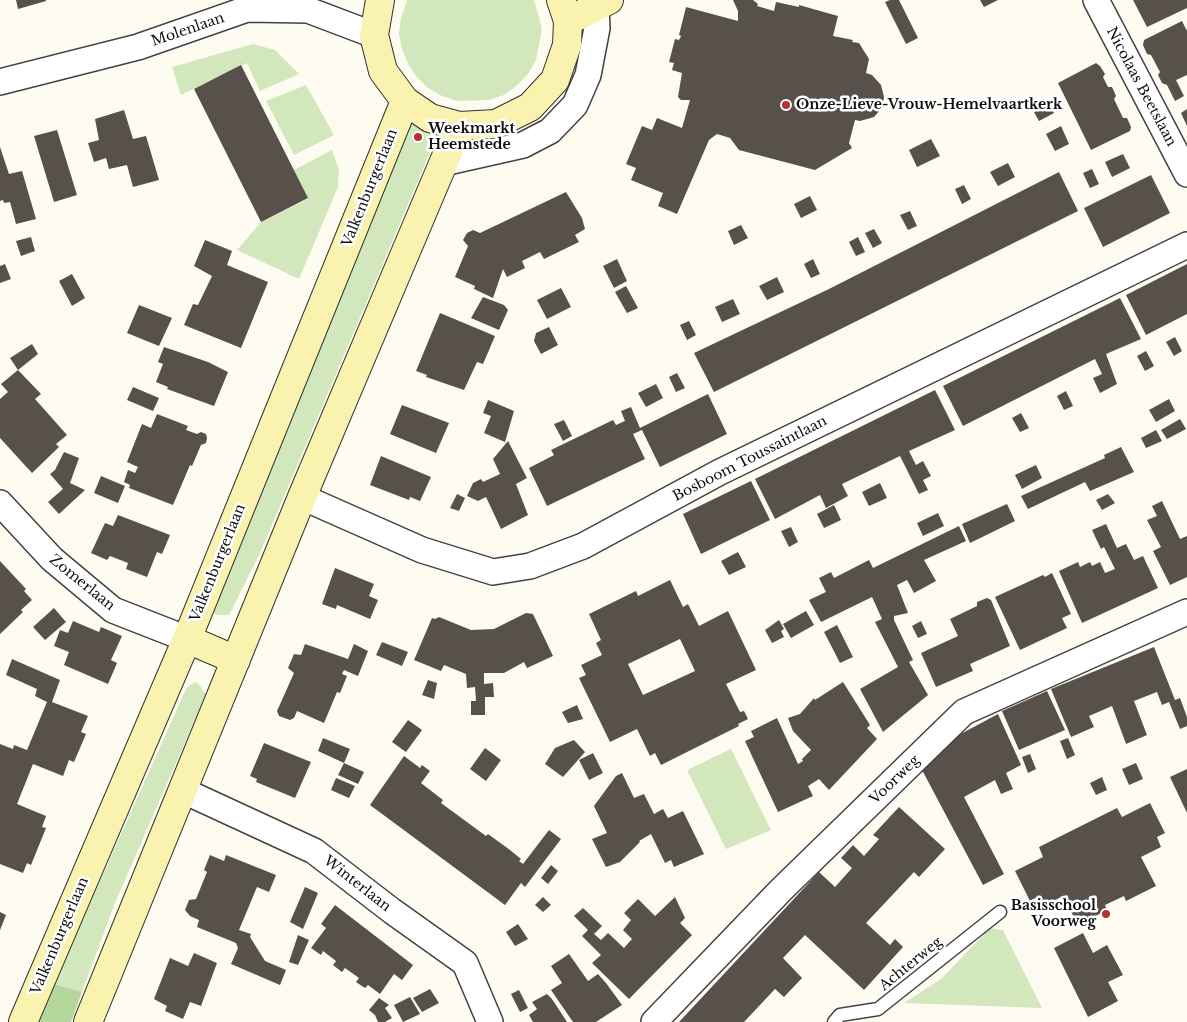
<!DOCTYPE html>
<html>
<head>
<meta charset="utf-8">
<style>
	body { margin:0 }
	canvas { display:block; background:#fefcf1 }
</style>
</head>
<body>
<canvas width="1187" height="1022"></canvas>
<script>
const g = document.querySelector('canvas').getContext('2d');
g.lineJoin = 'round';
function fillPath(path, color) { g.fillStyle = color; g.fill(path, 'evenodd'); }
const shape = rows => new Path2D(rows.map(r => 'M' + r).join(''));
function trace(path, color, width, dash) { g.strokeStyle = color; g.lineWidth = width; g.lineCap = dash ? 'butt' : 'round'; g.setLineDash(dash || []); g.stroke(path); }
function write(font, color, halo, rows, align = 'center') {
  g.font = font + ' "Libre Baskerville",serif'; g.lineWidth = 5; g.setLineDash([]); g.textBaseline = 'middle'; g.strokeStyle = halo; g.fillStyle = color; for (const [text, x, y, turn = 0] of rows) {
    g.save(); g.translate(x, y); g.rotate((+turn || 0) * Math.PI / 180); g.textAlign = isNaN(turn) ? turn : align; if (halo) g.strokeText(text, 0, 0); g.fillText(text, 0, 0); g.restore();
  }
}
const green = shape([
	[407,0,534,0,542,29,536,60,528,74,516,86,504,95,489,100,457,101,442,96,428,88,417,77,408,64,402,49,399,34,401,18],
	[253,44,275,50,299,74,260,91,247,63,181,95,172,67],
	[306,85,334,135,294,155,266,101],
	[413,118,440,129,260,553,229,615,219,615,215,614,213,607,225,568],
	[332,150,339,170,338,187,299,279,237,250,261,222,308,199,294,170],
	[197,682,206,694,115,903,82,992,54,984,186,689,191,684],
	[731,749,771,830,726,849,687,770],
	[990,928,1003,930,1042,1008,904,1003,941,979]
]);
const forest = shape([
	[54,984,82,992,71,1022,38,1022]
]);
const building = shape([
	[16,0,46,0,46,1,18,9],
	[733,0,753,0,758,4,757,6,774,11,776,2,799,7,799,5,838,16,833,36,853,40,852,42,859,43,869,59,866,73,872,75,881,85,884,97,882,108,874,117,860,121,855,120,849,143,852,148,815,170,739,150,730,138,717,134,709,140,677,214,658,206,663,193,631,180,636,168,626,164,642,126,652,130,657,118,682,128,690,100,681,100,678,97,682,73,672,70,674,63,669,62,675,39,679,40,681,36,679,35,686,7,738,21,738,11],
	[890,0,899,0,918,38,906,44,885,2],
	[980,0,998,0,984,7],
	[1133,0,1187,0,1187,8,1147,27],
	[1182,21,1187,31,1187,75,1176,80,1184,96,1175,101,1167,85,1162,83,1158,75,1160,72,1151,55,1147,54,1143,45,1144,40],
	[1096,63,1100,66,1105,74,1103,77,1108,87,1112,87,1116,96,1114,99,1123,118,1127,118,1131,127,1130,131,1091,150,1058,83],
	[241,65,308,198,261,222,194,89],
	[1049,104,1054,113,1039,121,1034,112],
	[1187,109,1187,126,1181,113],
	[124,110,133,139,146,136,159,180,133,187,127,165,109,169,106,158,94,162,88,143,99,140,95,119],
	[1061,126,1069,144,1055,151,1046,134],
	[57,130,77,195,54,202,34,136],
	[931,139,940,156,917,167,909,150],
	[0,147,9,174,22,171,36,219,16,224,10,202,4,203,3,200,0,201],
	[1123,154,1130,168,1112,177,1105,162],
	[1008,163,1015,177,998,186,990,172],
	[1092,169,1099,184,1090,188,1083,173],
	[1059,172,1078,211,714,392,694,353,829,289],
	[1151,175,1170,213,1103,247,1084,208],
	[964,185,971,199,962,204,955,189],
	[566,192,582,218,585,229,575,235,579,242,544,259,540,252,522,261,525,268,507,277,503,269,493,298,474,289,475,286,455,277,468,246,463,240,467,233,473,230,480,233],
	[810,196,817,210,801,218,794,204],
	[910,211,917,226,908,230,900,215],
	[741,225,748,238,734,245,728,231],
	[874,229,882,243,873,248,865,233],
	[31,237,35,251,21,256,16,241],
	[858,237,865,252,856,256,849,242],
	[205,240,232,251,227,265,268,282,241,348,184,325,193,304,198,305,212,276,194,266],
	[617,259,627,281,614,288,603,266],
	[813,259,820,274,811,278,804,264],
	[5,264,11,279,0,283,0,266],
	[1187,264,1187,314,1146,335,1126,295],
	[72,274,85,298,72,306,59,281],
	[777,277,784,292,767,300,759,286],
	[626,286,638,308,627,313,615,292],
	[561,288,571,307,547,319,537,300],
	[483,297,504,305,508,310,499,330,471,318],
	[1120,298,1141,339,1106,354,1117,384,1100,393,1093,378,1102,374,1095,359,963,426,943,386],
	[733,299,740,314,722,322,715,307],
	[139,305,172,318,159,346,127,333],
	[440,313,495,336,483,364,477,362,464,390,426,377,427,375,416,371],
	[689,321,696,335,687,340,680,325],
	[549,327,558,345,541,354,534,341,536,333],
	[1175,337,1182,351,1174,356,1166,342],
	[32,344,38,354,18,370,10,358],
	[164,347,208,362,228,372,214,406,167,389,168,387,156,382,163,364,158,362],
	[1146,351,1154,366,1145,371,1137,356],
	[18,370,41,394,35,399,67,435,56,444,59,447,32,473,0,438,0,399,8,392,1,384],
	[677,373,685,388,676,392,669,377],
	[656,384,663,398,646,407,638,393],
	[133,387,159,398,153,411,127,400],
	[935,390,955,430,909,451,916,465,923,461,931,476,923,480,928,490,919,494,900,456,842,484,848,496,826,508,820,495,775,519,755,479],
	[1066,391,1073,406,1064,410,1057,396],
	[708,394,727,434,660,467,642,430,633,434,645,459,547,506,529,468,554,455,551,450,613,420,616,425,625,421,621,411,631,407,640,428],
	[1169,399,1175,411,1156,422,1149,410],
	[488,400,514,411,505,442,484,433,491,416,483,413],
	[402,405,449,423,436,453,390,434],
	[1021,413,1029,428,1020,432,1012,418],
	[157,414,188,426,186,430,197,434,201,432,206,434,207,438,206,443,201,445,192,466,190,465,173,505,129,488,130,485,124,482,128,470,135,473,138,467,127,462,142,424,151,428],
	[1180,419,1186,429,1167,439,1161,430],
	[564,420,572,436,563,441,554,424],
	[1156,430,1162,441,1146,448,1141,438],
	[508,441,527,478,516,484,528,515,501,529,486,497,478,501,467,496,473,483,481,479,483,482,500,474,493,459],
	[1121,447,1134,472,1090,491,1085,482,1028,509,1021,496,1105,458,1104,455],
	[64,452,79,458,70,483,85,490,59,514,48,502,63,489,50,474,55,470],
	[381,456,431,477,420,501,410,497,409,500,370,485],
	[1036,465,1042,478,1022,489,1015,475],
	[101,476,125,486,118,503,94,493],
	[751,481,770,520,701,554,683,514],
	[880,483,887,498,869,506,862,492],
	[457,494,465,498,459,511,450,508],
	[1108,494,1115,503,1102,510,1096,500],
	[1162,501,1180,539,1187,536,1187,577,1170,585,1153,551,1161,547,1147,520,1157,516,1152,506],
	[1007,504,1015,521,970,543,962,524],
	[834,505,841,520,824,528,817,514],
	[938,513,944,526,923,536,917,523],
	[118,515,170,535,162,554,157,552,147,577,126,569,128,563,110,556,107,560,91,553,105,523,113,526],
	[1106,524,1117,548,1126,544,1134,560,1143,556,1158,588,1082,623,1059,571,1078,562,1080,567,1090,562,1092,566,1100,562,1105,573,1115,569,1104,547,1101,549,1092,530],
	[959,526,966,541,924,560,936,581,914,593,907,580,897,585,908,613,894,616,894,620,913,660,909,662,928,695,883,732,860,689,898,667,875,622,882,619,872,597,821,622,809,600,826,592,819,578,831,572,834,578,869,560,873,568],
	[791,527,798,542,789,547,781,531],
	[738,552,746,567,729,575,721,561],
	[0,561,26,589,24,591,32,600,21,610,23,612,0,634],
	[335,568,374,584,369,596,378,600,370,619,337,605,336,609,322,604],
	[1052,573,1071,614,1062,618,1067,628,1020,650,995,597,1043,575,1045,577],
	[670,580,683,607,688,604,699,626,728,611,756,670,726,684,740,712,744,711,748,719,738,724,739,726,661,765,655,753,650,756,637,729,610,742,579,678,586,675,581,665,602,655,596,643,601,640,589,614,636,591,638,596],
	[680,639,695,671,643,695,628,664],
	[987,598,991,600,1010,646,970,664,973,671,936,687,921,653,958,636,950,619,977,606,977,602],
	[54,608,66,622,45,640,33,627],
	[806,611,814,625,791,638,783,624],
	[526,613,533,614,553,656,527,668,524,662,504,673,484,673,484,684,493,683,494,697,485,697,485,715,471,715,471,701,476,701,475,687,467,688,466,674,444,665,441,671,414,660,432,618,435,619,439,617,471,630,494,629],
	[779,620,784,629,781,631,784,637,772,643,765,630],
	[73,621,99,632,101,627,122,636,111,660,117,663,108,684,64,665,69,652,54,646,60,630,68,633],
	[921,621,927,634,918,638,912,626],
	[837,625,853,657,840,663,824,632],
	[382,642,408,652,402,666,376,655],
	[305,644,348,659,354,644,368,651,358,676,344,670,342,674,347,676,340,693,337,692,324,723,297,711,294,718,290,720,279,716,277,711,294,673,288,668,294,654,301,655],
	[1154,647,1175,700,1180,698,1187,717,1187,726,1180,729,1169,702,1162,705,1157,692,1134,701,1147,735,1126,744,1112,706,1089,716,1094,727,1071,737,1051,689],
	[12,659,60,680,52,702,88,716,81,732,86,734,74,762,69,760,63,776,33,764,17,804,46,816,42,827,46,828,31,865,27,863,23,873,0,864,0,744,13,749,14,745,27,750,47,702,35,696,37,689,6,675],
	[428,680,437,683,434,699,422,695],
	[843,682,870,725,867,728,877,739,829,790,819,779,808,786,813,796,778,812,745,741,754,737,751,731,777,718,798,764,803,761,802,759,811,750,793,731,788,718,800,714,814,698,815,700],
	[1047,691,1065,730,1019,750,1002,711],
	[577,705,583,719,568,723,562,712],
	[998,714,1021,765,1006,773,1013,789,1001,794,995,780,964,797,1004,874,983,885,922,770,955,737],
	[408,720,422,730,406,752,392,742],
	[323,738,350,749,344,763,318,751],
	[1068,738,1075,755,1067,759,1060,741],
	[574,740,585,752,563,777,545,764,555,748],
	[264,743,311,762,295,798,256,782,257,779,250,776],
	[485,748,501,760,486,781,470,769],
	[593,753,603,773,589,780,579,760],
	[1030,754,1036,769,1028,773,1022,757],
	[404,756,420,768,422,765,430,771,421,783,443,800,441,803,486,836,488,834,510,850,521,859,519,861,523,864,549,830,561,839,525,887,521,883,505,905,370,805],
	[344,763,364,772,358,784,338,775],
	[1136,763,1143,779,1129,785,1122,769],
	[1187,769,1187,813,1170,777],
	[622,773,634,798,644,794,654,814,663,809,668,818,683,811,704,854,674,867,671,860,665,863,651,834,639,841,640,842,620,862,606,867,592,839,607,833,594,806,616,776],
	[1102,777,1107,790,1096,795,1090,783],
	[336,778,355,786,349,798,331,790],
	[1150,803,1165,833,1157,837,1161,847,1141,857,1156,886,1126,901,1124,896,1105,905,1107,910,1078,925,1063,896,1044,906,1039,896,1030,901,1015,871,1043,857,1039,847,1117,808,1122,817],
	[899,807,945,849,919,877,914,872,866,923,890,945,895,939,903,947,864,990,805,935,783,958,802,978,784,997,775,989,744,1022,679,1022,819,872,835,887,852,868,841,858,853,845,864,856,879,839,873,835],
	[210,855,224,861,226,855,276,875,269,892,257,887,239,930,251,934,250,937,265,961,286,970,280,985,231,964,238,948,236,943,197,927,199,920,190,916,185,910,189,900,196,899,207,872,204,870],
	[551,865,558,871,548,884,541,878],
	[305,887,318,893,303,929,290,922],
	[543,897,551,905,543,912,535,905],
	[675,897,685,918,680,923,692,935,629,999,592,963,601,955,582,936,588,930,574,916,583,908,602,926,594,934,601,940,608,933,624,948,632,939,623,930,631,920,624,913,638,899,655,916],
	[335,905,413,965,402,980,394,974,380,994,368,985,365,988,356,982,359,978,345,968,342,972,333,965,336,961,323,951,321,955,311,948,326,928,321,924],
	[0,912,6,915,0,930],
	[518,924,528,939,515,946,506,932],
	[1083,933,1093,953,1107,945,1123,975,1108,982,1118,1001,1088,1017,1054,948],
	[298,935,309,940,298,965,289,962],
	[194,953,217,963,201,1006,190,1002,183,1019,165,1011,167,1006,154,999,170,958,188,966],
	[569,954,588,981,598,974,606,983,622,1005,596,1022,573,1022,551,990,562,983,551,966],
	[430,989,439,1003,422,1012,413,998],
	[519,990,528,1008,520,1012,511,994],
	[547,994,552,999,567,1022,533,1022,529,1015,537,1009,532,1002],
	[410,997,420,1014,403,1022,394,1005],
	[379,998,389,1005,385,1008,392,1018,385,1022,378,1022,375,1015,369,1010]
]);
const lane = shape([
	[834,1022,840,1015,878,1009,1000,912]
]);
const street = shape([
	[1096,0,1187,174],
	[0,82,138,47,247,9,308,10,374,35],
	[443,163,523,145,550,131,575,105,588,75,597,28,596,7],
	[302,497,422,550,493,572,530,566,583,546,720,472,1187,245],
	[0,503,52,559,113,610,187,639],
	[184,791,314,851,392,911,465,963,490,1022],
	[654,1022,781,890,964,712,1187,612]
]);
const secondary = shape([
	[380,0,374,35,383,71,405,101,430,118,459,126,496,124,530,107,555,80,567,45,568,21,561,0],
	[568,21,609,0],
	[187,639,236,660],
	[23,1022,187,639,405,101],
	[88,1022,302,497,459,126]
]);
const markers = [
	[786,105,5,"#b72e33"],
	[418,137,5,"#b72e33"],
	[1106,914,5,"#b72e33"]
];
const streetNames = [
	["Molenlaan",188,30,-19],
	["Nicolaas Beetslaan",1141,87,62],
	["Valkenburgerlaan",370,188,-68],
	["Bosboom Toussaintlaan",750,459,-27],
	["Valkenburgerlaan",218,563,-68],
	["Zomerlaan",82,583,39],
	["Voorweg",895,780,-44],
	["Winterlaan",357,884,38],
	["Valkenburgerlaan",60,936,-67],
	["Achterweg",911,964,-39]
];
const poiNames = [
	["Onze-Lieve-Vrouw-Hemelvaartkerk",796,105],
	["Weekmarkt",428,129],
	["Heemstede",428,145],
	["Basisschool",1096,906,"right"],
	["Voorweg",1096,922,"right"]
];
fillPath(green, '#d2e7bc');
fillPath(forest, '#b6d79c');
fillPath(building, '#57504b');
trace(lane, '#424242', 15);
trace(street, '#424242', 28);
trace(secondary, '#313131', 30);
trace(lane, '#fff', 12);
trace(street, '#fff', 25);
trace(secondary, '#faf3b0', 28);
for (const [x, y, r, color] of markers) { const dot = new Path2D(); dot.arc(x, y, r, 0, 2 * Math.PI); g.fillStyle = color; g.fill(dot); trace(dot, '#fff', 2); }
write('14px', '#0f0f0f', '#fff', streetNames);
write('bold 14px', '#0f0f0f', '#fff', poiNames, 'left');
</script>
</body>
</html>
